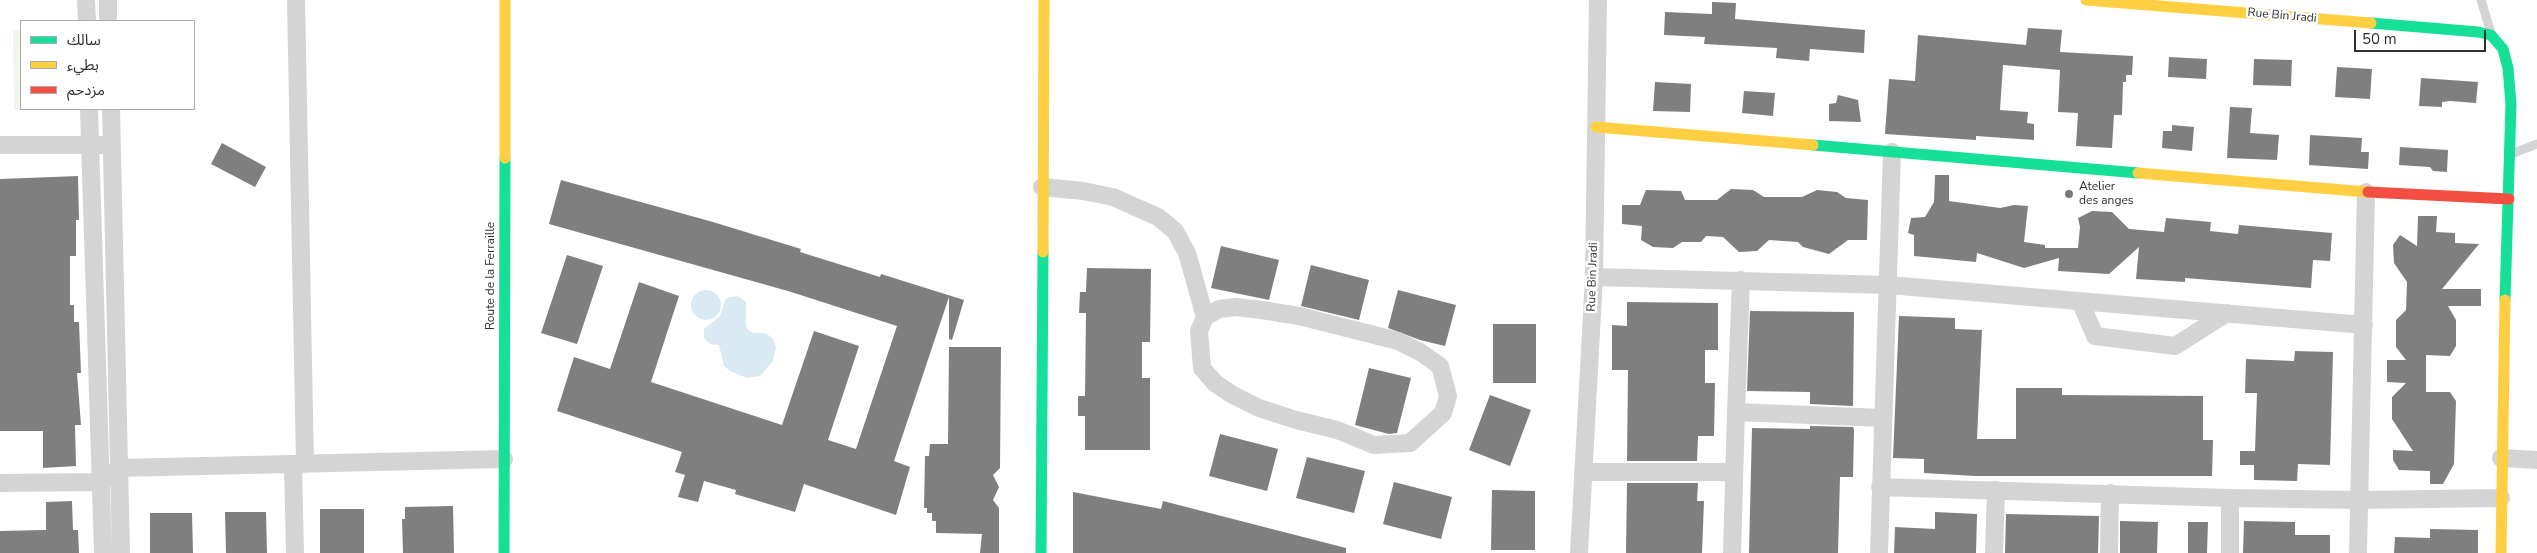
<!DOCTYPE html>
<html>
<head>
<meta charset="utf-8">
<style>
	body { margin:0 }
	#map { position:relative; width:2537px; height:553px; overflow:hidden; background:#fff; font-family:"Nunito Sans","Noto Sans Arabic",sans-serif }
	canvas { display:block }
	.legend { position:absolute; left:20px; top:20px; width:175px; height:90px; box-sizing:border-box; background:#fff; border:1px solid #acacac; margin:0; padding:6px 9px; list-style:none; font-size:15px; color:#2f2f2f }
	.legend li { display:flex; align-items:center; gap:10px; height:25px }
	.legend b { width:25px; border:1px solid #acacac }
	.scale { position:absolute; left:2354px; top:30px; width:132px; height:22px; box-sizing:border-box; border:2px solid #2f2f2f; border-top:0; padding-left:6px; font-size:15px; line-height:18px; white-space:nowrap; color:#2f2f2f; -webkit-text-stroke:4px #fff; paint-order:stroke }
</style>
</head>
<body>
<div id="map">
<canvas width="2537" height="553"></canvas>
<ul class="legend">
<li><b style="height:6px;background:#16e098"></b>سالك</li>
<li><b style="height:6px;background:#ffcf43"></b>بطيء</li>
<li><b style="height:6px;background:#f24e42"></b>مزدحم</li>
</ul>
<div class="scale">50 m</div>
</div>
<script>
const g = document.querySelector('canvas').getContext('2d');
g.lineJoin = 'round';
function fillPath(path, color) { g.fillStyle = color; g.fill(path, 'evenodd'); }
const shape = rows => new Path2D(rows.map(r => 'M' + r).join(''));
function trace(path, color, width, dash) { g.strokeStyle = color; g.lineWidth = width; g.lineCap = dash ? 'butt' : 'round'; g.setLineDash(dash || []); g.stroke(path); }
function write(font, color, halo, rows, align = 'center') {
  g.font = font + ' "Nunito Sans",sans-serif'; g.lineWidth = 5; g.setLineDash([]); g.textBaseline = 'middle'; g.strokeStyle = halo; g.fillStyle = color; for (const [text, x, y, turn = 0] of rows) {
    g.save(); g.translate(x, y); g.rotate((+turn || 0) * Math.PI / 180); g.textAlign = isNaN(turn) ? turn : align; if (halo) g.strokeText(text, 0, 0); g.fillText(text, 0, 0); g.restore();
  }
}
const green = shape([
	[13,30,21,30,21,109,53,109,14,110]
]);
const water = shape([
	'691 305a15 15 0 1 1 30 0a15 15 0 1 1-30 0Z',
	[738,296,746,302,746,324,748,330,754,333,766,333,773,339,776,347,773,361,760,376,747,378,730,371,724,366,719,345,710,344,704,338,704,329,720,316,725,300,729,297]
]);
const building = shape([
	[1712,2,1736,3,1735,19,1865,30,1864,53,1810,49,1809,61,1776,58,1777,48,1704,44,1705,37,1664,35,1665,12,1712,14],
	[2028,28,2062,30,2060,52,2133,56,2132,75,2126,75,2126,82,2123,82,2122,115,2114,115,2112,148,2076,146,2078,113,2058,112,2060,70,2003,65,2000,110,2028,112,2027,123,2034,124,2034,140,1976,136,1976,140,1885,134,1889,79,1915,81,1918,35,2026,45],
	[2169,57,2207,59,2206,79,2168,77],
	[2254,59,2292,60,2291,86,2253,85],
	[2337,67,2372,69,2370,99,2335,97],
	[2421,78,2478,82,2476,103,2450,101,2442,102,2442,107,2419,106],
	[1655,82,1691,84,1690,112,1653,111],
	[1744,91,1775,93,1773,116,1742,113],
	[1838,95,1858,100,1861,122,1829,121,1829,104,1836,103],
	[2230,107,2252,108,2250,133,2279,135,2277,160,2227,158],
	[2172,125,2194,127,2192,151,2162,148,2163,131,2172,131],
	[2310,135,2362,138,2361,152,2369,152,2368,169,2309,165],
	[222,143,266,167,255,187,211,164],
	[2400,147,2448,150,2447,172,2433,171,2430,167,2399,165],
	[1935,175,1949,175,1949,201,2000,208,2014,205,2028,206,2024,242,2045,245,2045,248,2078,248,2080,227,2078,218,2092,211,2112,212,2129,229,2164,232,2166,218,2211,222,2210,231,2238,234,2239,225,2332,233,2330,261,2313,260,2311,288,2185,278,2185,282,2136,279,2139,247,2109,274,2058,271,2059,258,2024,268,1977,253,1976,262,1914,256,1914,235,1908,233,1911,218,1925,217,1934,202],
	[78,176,79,220,76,220,76,256,70,256,70,305,74,305,74,322,79,322,81,373,77,373,81,425,75,425,76,466,43,468,43,431,0,431,0,179],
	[561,180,713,222,801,249,800,252,880,277,881,274,964,300,952,340,949,339,949,297,894,461,910,467,896,515,804,484,795,512,735,494,736,490,704,481,698,502,678,497,685,475,675,472,682,452,557,411,574,357,610,369,639,282,679,296,651,382,782,425,814,331,859,346,828,440,856,449,897,326,788,291,549,224],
	[1731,189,1753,190,1764,197,1802,197,1817,190,1837,192,1846,198,1868,200,1867,240,1848,240,1829,254,1803,247,1798,242,1769,240,1757,251,1739,252,1723,237,1706,236,1701,242,1682,242,1673,248,1653,247,1641,240,1642,226,1622,224,1622,205,1640,205,1646,190,1681,191,1685,200,1717,200],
	[2418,216,2437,216,2436,232,2455,233,2455,243,2479,244,2442,289,2481,289,2481,306,2448,306,2456,320,2456,346,2450,356,2426,355,2426,392,2450,392,2456,401,2454,464,2443,484,2430,484,2430,471,2399,470,2393,460,2393,450,2413,451,2392,419,2392,397,2406,383,2387,382,2387,360,2406,360,2396,347,2396,320,2406,310,2407,282,2394,263,2393,245,2400,235,2417,246],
	[1221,246,1279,260,1269,300,1211,288],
	[567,255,603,266,577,344,541,333],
	[1311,265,1369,280,1359,320,1301,306],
	[1087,268,1151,269,1150,342,1142,342,1142,378,1150,378,1150,450,1085,450,1085,416,1078,416,1078,396,1085,396,1086,313,1079,313,1080,292,1086,292],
	[1398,290,1456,305,1445,346,1420,340,1388,328],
	[1627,302,1718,303,1718,350,1705,350,1705,383,1715,383,1714,436,1698,436,1697,461,1627,461,1628,370,1612,370,1612,325,1627,326],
	[1750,311,1854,312,1853,406,1810,404,1810,392,1747,391],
	[1899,316,1955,318,1955,329,1982,330,1977,439,2016,439,2016,388,2062,388,2062,395,2203,396,2203,440,2213,440,2212,476,1975,476,1924,473,1924,459,1893,458],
	[1493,324,1536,324,1536,383,1493,383],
	[949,347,1001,347,1000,468,993,475,999,487,993,500,999,508,999,553,980,553,982,534,936,533,936,521,932,521,932,513,927,513,927,508,924,508,925,456,929,456,930,444,948,444],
	[2295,351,2333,352,2330,465,2298,464,2297,481,2254,480,2254,465,2240,465,2240,451,2255,451,2257,393,2245,393,2246,359,2294,361],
	[1369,368,1411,378,1397,433,1389,434,1355,425],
	[1490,395,1531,410,1510,466,1469,450],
	[1810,426,1853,427,1854,430,1853,477,1840,477,1838,553,1749,553,1752,428,1810,429],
	[1220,434,1278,449,1267,491,1209,476],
	[1307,457,1365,471,1354,513,1296,498],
	[1394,482,1452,497,1441,539,1383,524],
	[1627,483,1698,483,1697,501,1704,501,1702,553,1626,553],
	[1492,490,1535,491,1535,550,1491,550],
	[1073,492,1161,509,1163,501,1346,548,1346,553,1073,553],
	[72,501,73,530,78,530,79,553,0,553,0,531,46,530,46,502],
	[453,506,454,553,403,553,402,519,405,519,405,507],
	[320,509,364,509,364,553,320,553],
	[225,512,266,512,267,553,226,553],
	[1935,512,1977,514,1976,553,1894,553,1895,527,1935,529],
	[150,513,192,513,193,553,150,553],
	[2006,514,2099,516,2098,553,2005,553],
	[2120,521,2158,522,2157,553,2120,553],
	[2244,521,2295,522,2295,535,2330,535,2330,553,2243,553],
	[2188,522,2208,522,2207,553,2188,553],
	[2430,529,2478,530,2478,553,2394,553,2395,537,2430,538]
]);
const lane = shape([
	[2481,0,2491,33],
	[2511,154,2537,144]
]);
const street = shape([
	[86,0,87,21],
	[108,0,108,21],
	[296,0,305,464],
	[89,109,103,553],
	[111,109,121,553],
	[0,145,102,145],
	[1042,187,1083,191,1113,197,1158,217,1175,231,1187,253,1205,317,1199,331,1202,368,1215,383,1231,394,1259,408,1296,420,1337,430,1374,445,1410,443,1443,413,1448,396,1440,366,1420,352,1398,341,1299,316,1262,310,1236,307,1219,309,1205,317],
	[1594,277,1888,285,2364,325],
	[2080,301,2095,336,2175,346,2227,313],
	[1736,412,1741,280],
	[2501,458,2537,460],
	[293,464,295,553],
	[1583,472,1734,472],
	[0,483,101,482,119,468,504,459],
	[1880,487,2230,498,2359,500,2501,498],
	[1579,553,1594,277,1598,0],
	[1732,553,1736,412,1882,418],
	[1879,553,1892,152],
	[1994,553,1996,490],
	[2109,553,2110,493],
	[2230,553,2230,498],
	[2358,553,2366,192]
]);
const fast = shape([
	[2371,23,2478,32,2491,35,2503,49,2508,68,2511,104,2505,300],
	[1813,145,2138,173],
	[504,553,505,158],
	[1041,553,1043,252]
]);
const slow = shape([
	[2086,0,2371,23],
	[1596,127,1813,145],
	[505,158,505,0],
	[2138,173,2368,192],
	[1043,252,1044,0],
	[2501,553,2505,300]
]);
const jam = shape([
	[2368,192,2509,199]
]);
const markers = [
	[2069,194,5,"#787878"]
];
const streetNames = [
	["Rue Bin Jradi",2282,16,5],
	["Route de la Ferraille",491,276,-90],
	["Rue Bin Jradi",1593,277,-88]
];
const poiNames = [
	["Atelier",2079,187],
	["des anges",2079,201]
];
fillPath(green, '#f1f5ec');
fillPath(water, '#d9eaf2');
fillPath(building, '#7f7f7f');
trace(lane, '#d4d4d4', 9);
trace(street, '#d4d4d4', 18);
trace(fast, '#16e098', 11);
trace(slow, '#ffcf43', 11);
trace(jam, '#f24e42', 11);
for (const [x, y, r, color] of markers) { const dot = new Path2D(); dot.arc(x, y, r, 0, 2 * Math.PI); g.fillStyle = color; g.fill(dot); trace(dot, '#fff', 2); }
write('12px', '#2f2f2f', '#fff', streetNames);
write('12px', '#2f2f2f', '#fff', poiNames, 'left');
</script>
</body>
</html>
